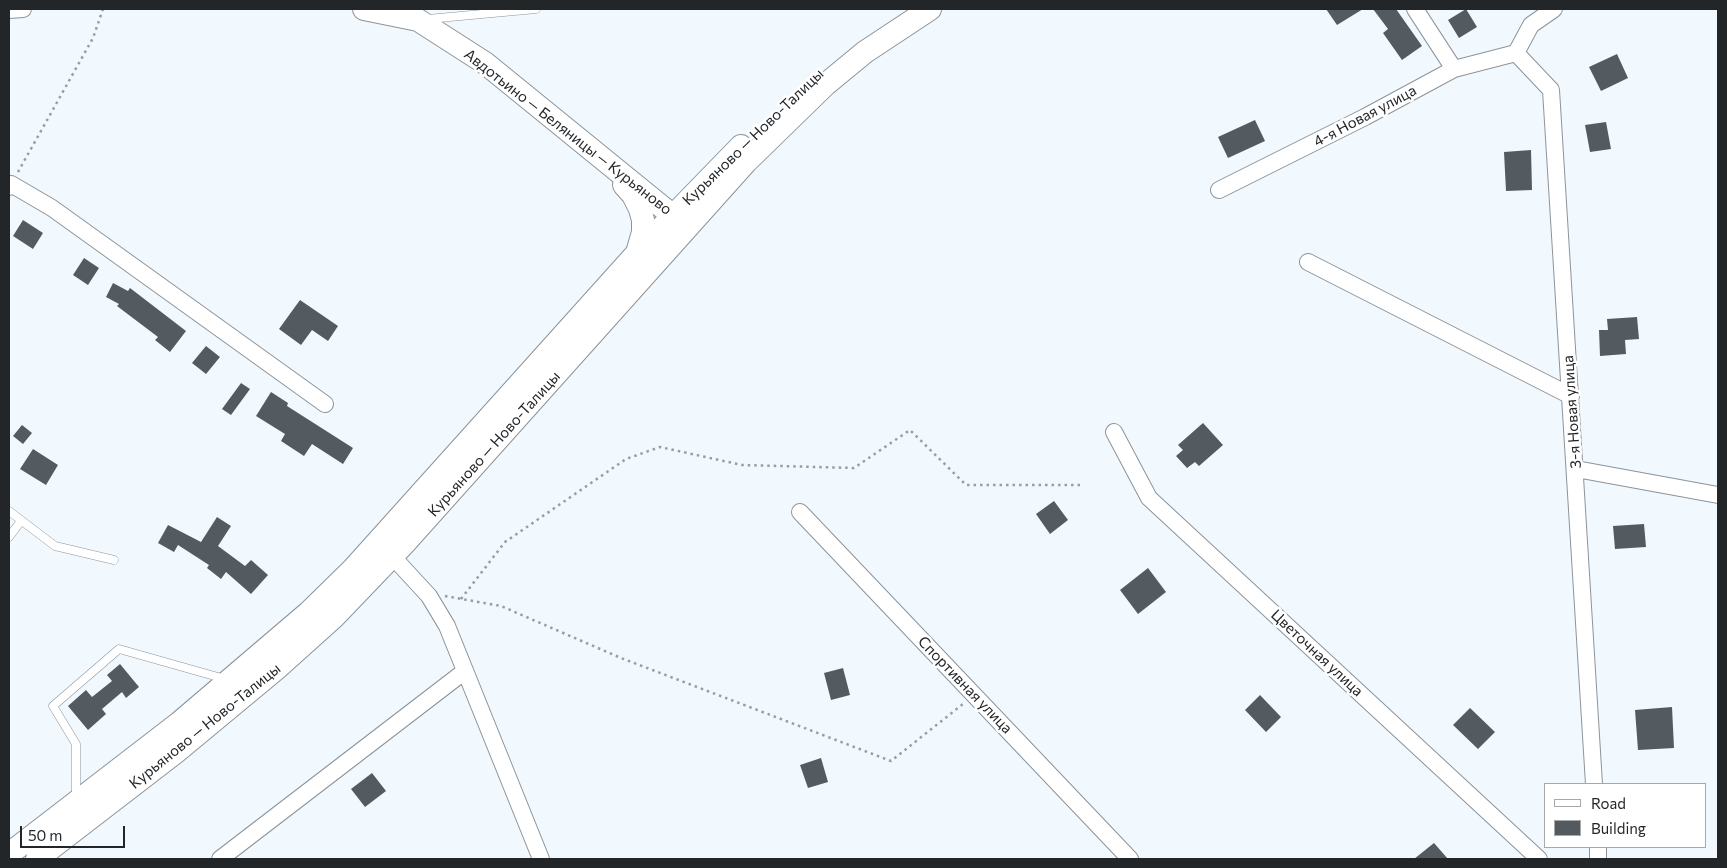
<!DOCTYPE html>
<html>
<head>
<meta charset="utf-8">
<style>
	body { margin:0 }
	#map { position:relative; width:1727px; height:868px; overflow:hidden; background:#f1f8fe; font-family:Commissioner,sans-serif }
	canvas { display:block }
	.frame { position:absolute; inset:0; border:10px solid #232629; pointer-events:none }
	.legend { position:absolute; left:1544px; top:783px; width:162px; height:65px; box-sizing:border-box; background:#fff; border:1px solid #a7a8a9; margin:0; padding:6px 9px; list-style:none; font-size:15px; color:#232629 }
	.legend li { display:flex; align-items:center; gap:10px; height:25px }
	.legend b { width:25px; border:1px solid #a7a8a9 }
	.scale { position:absolute; left:20px; top:826px; width:105px; height:22px; box-sizing:border-box; border:2px solid #232629; border-top:0; padding-left:6px; font-size:15px; line-height:18px; white-space:nowrap; color:#232629; -webkit-text-stroke:4px #fff; paint-order:stroke }
</style>
</head>
<body>
<div id="map">
<canvas width="1727" height="868"></canvas>
<div class="frame"></div>
<ul class="legend">
<li><b style="height:6px;background:#fff"></b>Road</li>
<li><b style="height:14px;background:#535b60"></b>Building</li>
</ul>
<div class="scale">50 m</div>
</div>
<script>
const g = document.querySelector('canvas').getContext('2d');
g.lineJoin = 'round';
function fillPath(path, color) { g.fillStyle = color; g.fill(path, 'evenodd'); }
const shape = rows => new Path2D(rows.map(r => 'M' + r).join(''));
function trace(path, color, width, dash) { g.strokeStyle = color; g.lineWidth = width; g.lineCap = dash ? 'butt' : 'round'; g.setLineDash(dash || []); g.stroke(path); }
function write(font, color, halo, rows, align = 'center') {
  g.font = font + ' Commissioner,sans-serif'; g.lineWidth = 5; g.setLineDash([]); g.textBaseline = 'middle'; g.strokeStyle = halo; g.fillStyle = color; for (const [text, x, y, turn = 0] of rows) {
    g.save(); g.translate(x, y); g.rotate((+turn || 0) * Math.PI / 180); g.textAlign = isNaN(turn) ? turn : align; if (halo) g.strokeText(text, 0, 0); g.fillText(text, 0, 0); g.restore();
  }
}
const building = shape([
	[1326,9,1363,9,1337,25],
	[1373,9,1396,9,1422,46,1402,60,1383,33,1388,29],
	[1466,9,1477,27,1459,38,1448,20],
	[1617,54,1628,78,1601,91,1589,67],
	[1255,120,1265,141,1228,158,1218,137],
	[1606,122,1611,149,1590,152,1585,125],
	[1531,150,1532,190,1506,191,1504,152],
	[23,220,43,233,33,249,13,236],
	[84,258,99,268,88,285,73,275],
	[113,283,128,291,130,288,186,331,170,352,155,340,158,337,117,306,119,304,106,297],
	[300,300,338,326,328,341,312,330,301,345,279,329],
	[1637,317,1639,339,1625,340,1626,354,1600,356,1599,330,1608,330,1607,319],
	[206,346,220,357,206,374,192,363],
	[241,383,250,389,231,415,222,409],
	[271,392,288,403,287,406,353,448,343,464,312,444,304,456,281,441,285,434,256,416],
	[1203,423,1223,445,1199,466,1195,462,1187,468,1176,456,1183,450,1178,445],
	[22,425,32,433,23,444,13,436],
	[33,449,58,465,46,485,20,469],
	[1054,501,1068,520,1050,534,1036,514],
	[217,517,231,526,218,546,245,566,251,560,268,575,251,594,226,572,221,579,207,568,209,565,178,545,174,552,158,543,168,525,201,542],
	[1644,524,1646,547,1615,549,1613,526],
	[1148,568,1166,592,1138,614,1120,590],
	[120,664,139,687,126,698,122,692,102,709,106,714,88,730,68,706,86,690,92,697,112,681,107,675],
	[843,668,850,695,831,700,824,673],
	[1260,695,1281,717,1266,732,1245,710],
	[1672,707,1674,748,1638,750,1635,710],
	[1470,708,1495,732,1478,749,1453,725],
	[821,758,828,782,808,788,800,765],
	[372,773,386,791,365,807,351,789],
	[1434,843,1448,859,1414,859]
]);
const path = shape([
	[18,172,93,38,103,9],
	[445,596,501,606,621,658,891,761,963,704],
	[461,599,505,542,626,459,660,447,742,465,854,468,910,430,966,485,1081,485]
]);
const lane = shape([
	[428,19,536,9],
	[9,511,55,546,114,560],
	[9,537,21,521],
	[76,797,76,744,53,706,119,649,225,679]
]);
const street = shape([
	[1415,9,1454,69],
	[9,10,23,9],
	[1516,53,1551,90,1594,784],
	[1516,53,1531,25,1554,9],
	[9,187,11,184,52,208,325,404],
	[1219,190,1365,117,1454,69,1516,53],
	[1308,262,1571,396],
	[1114,432,1149,498,1539,859],
	[1576,469,1718,495],
	[800,512,1130,859],
	[393,557,429,596,447,626,541,859],
	[1598,847,1598,859],
	[220,859,465,671]
]);
const secondary = shape([
	[364,9,418,20,485,63,683,224],
	[624,185,633,195,640,209,643,220,643,232,637,253],
	[9,854,179,723,308,613,353,569,637,253,741,146],
	[37,859,176,752,276,669,335,616,404,544,746,162,825,85,865,52,930,9]
]);
const streetNames = [
	["4-я Новая улица",1365,116,-28],
	["Авдотьино — Беляницы — Курьяново",568,132,38],
	["Курьяново — Ново-Талицы",753,137,-44],
	["3-я Новая улица",1572,412,-94],
	["Курьяново — Ново-Талицы",494,444,-48],
	["Цветочная улица",1317,653,43],
	["Спортивная улица",965,685,46],
	["Курьяново — Ново-Талицы",205,726,-39]
];
fillPath(building, '#535b60');
trace(lane, '#8c949a', 9);
trace(street, '#8c949a', 18);
trace(secondary, '#8c949a', 24);
trace(path, '#989da2', 2.5, [2.5, 4]);
trace(lane, '#fff', 8);
trace(street, '#fff', 16);
trace(secondary, '#fff', 22);
write('15px', '#232629', '#fff', streetNames);
</script>
</body>
</html>
